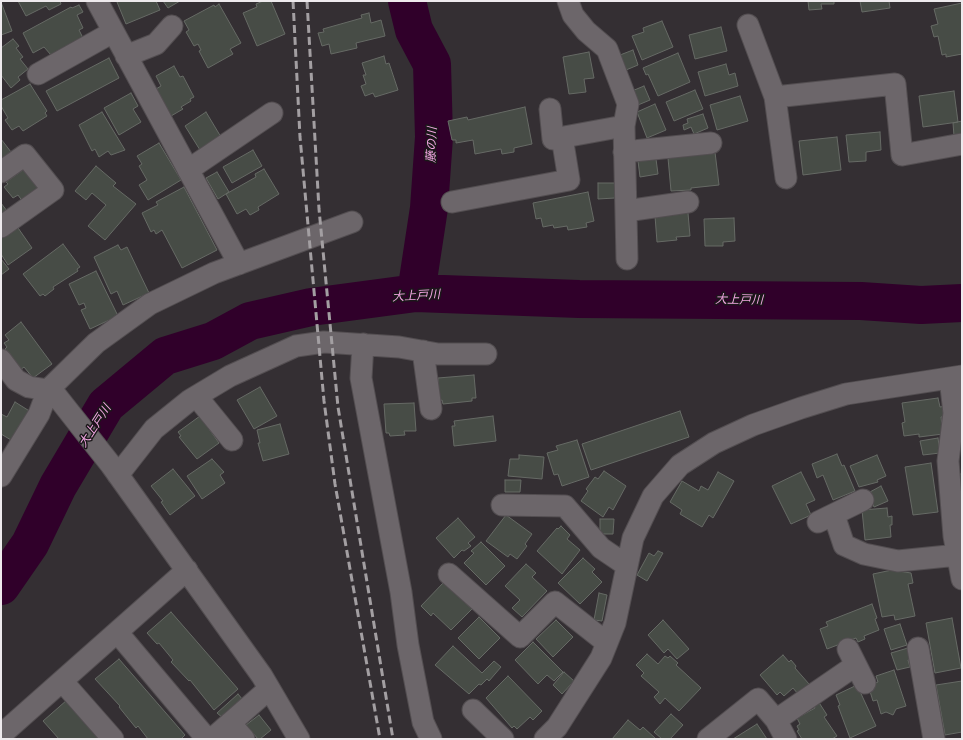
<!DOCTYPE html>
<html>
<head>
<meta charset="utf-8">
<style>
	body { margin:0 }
	#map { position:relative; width:963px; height:740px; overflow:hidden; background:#342f33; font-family:"IBM Plex Serif",serif }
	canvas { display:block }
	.frame { position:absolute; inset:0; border:2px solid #eeeaed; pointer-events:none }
</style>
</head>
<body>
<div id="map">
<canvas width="963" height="740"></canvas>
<div class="frame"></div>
</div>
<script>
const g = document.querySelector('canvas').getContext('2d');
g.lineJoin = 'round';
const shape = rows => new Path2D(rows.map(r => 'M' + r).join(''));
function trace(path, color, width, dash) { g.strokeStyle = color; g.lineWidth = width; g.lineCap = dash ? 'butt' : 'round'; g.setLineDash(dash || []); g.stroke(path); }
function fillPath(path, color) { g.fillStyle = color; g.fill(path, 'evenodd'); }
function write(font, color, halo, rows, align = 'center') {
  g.font = font + ' "IBM Plex Serif","Noto Sans JP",serif'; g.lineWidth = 3; g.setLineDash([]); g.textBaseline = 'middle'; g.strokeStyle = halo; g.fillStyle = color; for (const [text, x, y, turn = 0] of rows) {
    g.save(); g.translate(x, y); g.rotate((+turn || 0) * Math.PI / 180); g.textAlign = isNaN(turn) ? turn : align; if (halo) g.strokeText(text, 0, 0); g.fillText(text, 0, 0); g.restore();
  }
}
const river = shape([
	[407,1,414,30,432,64,434,137,429,208,416,293],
	[1,586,30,544,58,486,106,405,165,356,213,341,250,321,311,307,416,293,579,299,861,301,921,305,962,303]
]);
const building = shape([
	[18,1,60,1,61,4,49,10,46,6,26,16,18,1],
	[120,1,156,1,160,10,126,24,117,2,120,1],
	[163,1,180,1,168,8,163,1],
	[263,1,271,1,285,34,257,46,243,13,257,7,256,4,263,1],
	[808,1,834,1,834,4,821,4,822,9,809,10,808,1],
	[860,1,889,1,890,8,862,12,860,1],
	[1,2,12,31,1,35,1,2],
	[962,3,962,54,946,57,946,54,942,55,938,36,934,37,931,26,938,24,934,9,962,3],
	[219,4,241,43,230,49,233,54,208,68,199,51,201,50,198,44,194,46,186,32,189,30,184,21,214,5,215,7,219,4],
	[79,5,83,12,77,15,83,28,79,30,83,38,51,55,44,47,33,53,23,33,71,7,72,8,79,5],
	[369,13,371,23,381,20,385,36,356,43,357,48,331,54,329,44,322,46,318,33,324,32,323,29,362,18,361,15,369,13],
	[662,21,673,47,642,60,632,36,644,32,643,28,662,21],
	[721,27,727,51,695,59,689,35,721,27],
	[13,39,19,46,16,48,23,57,20,59,28,69,18,77,20,80,11,88,1,75,1,48,13,39],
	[633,50,638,65,626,70,620,55,633,50],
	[589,52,594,78,584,79,586,92,569,94,563,57,589,52],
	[678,53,690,82,658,96,648,74,646,75,643,68,678,53],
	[384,56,386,64,389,63,398,90,375,97,373,93,365,96,361,86,366,84,363,75,366,75,362,63,384,56],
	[109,58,119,78,57,111,46,91,109,58],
	[726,64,729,75,735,73,738,86,705,96,698,72,726,64],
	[174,66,180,77,183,76,194,97,190,99,191,101,181,107,183,109,171,116,156,89,161,86,156,76,174,66],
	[30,84,47,111,45,113,47,116,23,131,19,126,12,130,5,120,8,118,1,106,1,100,30,84],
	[644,86,650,100,638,105,632,91,644,86],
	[695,90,703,109,674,121,666,102,695,90],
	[954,91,958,122,923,127,919,96,954,91],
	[131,93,138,106,133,109,141,122,119,135,104,108,131,93],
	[740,96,748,121,717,130,710,105,740,96],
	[655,104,666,130,647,138,637,112,655,104],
	[525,107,532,144,514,148,514,152,502,154,501,149,475,154,473,140,456,143,456,140,452,140,448,121,467,117,468,120,525,107],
	[102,112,125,150,111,155,108,151,99,157,95,149,92,151,79,125,102,112],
	[206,112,221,137,200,150,185,126,206,112],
	[703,114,708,128,694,134,691,127,684,130,683,125,688,123,687,119,703,114],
	[962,121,962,135,954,136,953,123,962,121],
	[880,132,881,150,866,152,866,161,849,162,846,135,880,132],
	[837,137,841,170,803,175,799,141,837,137],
	[1,139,11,152,1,160,1,139],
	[159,143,181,180,148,200,139,185,147,180,139,166,142,164,137,156,159,143],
	[253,150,262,166,232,183,223,167,253,150],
	[715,152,719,185,691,188,691,190,671,191,668,158,715,152],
	[656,159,658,174,640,177,638,161,656,159],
	[96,166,116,183,113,186,136,204,105,240,88,226,106,205,92,193,86,200,75,191,96,166],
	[27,167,44,190,23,202,18,195,13,198,4,187,8,184,6,182,27,167],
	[264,169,279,194,258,207,259,210,250,215,246,209,237,214,226,194,256,177,255,174,264,169],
	[217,172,229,192,218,199,206,178,217,172],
	[598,183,615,183,615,198,598,199,598,183],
	[184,187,217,250,182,268,162,230,156,234,154,230,151,232,142,213,158,205,156,202,184,187],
	[588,192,594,221,586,223,587,227,568,230,567,226,554,228,553,225,543,227,541,218,536,219,533,203,588,192],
	[1,203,7,211,1,216,1,203],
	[688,213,690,236,676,237,677,240,657,242,655,216,688,213],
	[734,218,735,241,723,242,723,246,705,246,704,219,734,218],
	[16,225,32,248,8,265,1,254,1,235,16,225],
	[63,244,80,267,77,269,78,271,53,287,54,289,45,296,43,294,40,296,23,274,63,244],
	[118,245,121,250,127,247,149,293,123,305,117,291,111,294,94,257,118,245],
	[1,259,9,269,1,275,1,259],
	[96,271,118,316,90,329,81,310,86,308,84,303,79,305,69,284,96,271],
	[21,322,52,364,33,378,24,367,20,370,5,349,7,347,4,343,9,340,5,335,21,322],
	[474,375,476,398,472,398,472,401,443,404,442,400,439,401,438,378,474,375],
	[260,387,277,416,254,429,237,400,260,387],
	[938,398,940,407,946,406,946,409,943,410,944,417,941,417,943,434,919,437,919,434,904,436,902,423,905,422,902,403,938,398],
	[15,402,31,412,11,440,1,434,1,414,7,417,15,402],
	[414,403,416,431,404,431,405,435,390,436,389,433,386,433,384,404,414,403],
	[680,411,689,437,591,470,582,444,680,411],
	[200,416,219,443,197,459,179,437,181,436,178,432,200,416],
	[493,416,496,441,454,446,452,426,455,426,454,421,493,416],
	[280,424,289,454,263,461,258,443,260,443,257,430,280,424],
	[938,438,940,453,923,455,920,441,938,438],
	[577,440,589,477,562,486,558,474,554,475,547,453,558,450,556,446,577,440],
	[837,454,842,466,844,465,855,491,833,500,823,475,817,478,812,464,837,454],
	[519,455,544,457,542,479,508,476,510,459,519,459,519,455],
	[877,455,886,476,877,480,878,482,859,487,850,466,877,455],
	[212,459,224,472,220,475,225,483,202,499,187,476,212,459],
	[931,463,938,512,913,515,905,467,931,463],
	[173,469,195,496,170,515,161,502,163,501,151,486,173,469],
	[604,471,626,486,613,510,609,507,603,517,581,501,588,491,586,489,595,477,598,479,604,471],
	[718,472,734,481,713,518,709,515,702,527,680,514,682,510,670,502,682,481,699,491,701,486,708,490,718,472],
	[801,472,815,500,806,504,811,515,791,524,772,486,801,472],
	[957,474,962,474,962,495,958,495,957,474],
	[505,480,521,480,520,492,505,492,505,480],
	[881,486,888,501,874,507,868,493,881,486],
	[887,508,888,517,892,516,892,525,890,525,891,537,865,540,862,510,887,508],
	[506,515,532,534,525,544,527,546,517,559,510,554,508,557,486,541,506,515],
	[458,518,475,537,468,543,471,546,464,551,462,550,454,558,436,538,458,518],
	[600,519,614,519,613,534,600,534,600,519],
	[561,526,570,535,567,539,580,550,562,574,537,551,557,528,558,529,561,526],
	[481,542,505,566,486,585,464,563,474,553,471,551,481,542],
	[658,551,663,553,647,581,637,575,649,553,654,556,658,551],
	[583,558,595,569,592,572,602,582,580,604,558,583,583,558],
	[526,564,536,573,532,577,547,591,522,617,512,608,520,600,505,586,526,564],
	[892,570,911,573,913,583,908,584,915,616,895,620,894,615,882,617,873,574,892,570],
	[444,582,472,609,451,630,433,613,431,616,421,606,444,582],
	[599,593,607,595,602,621,594,620,599,593],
	[872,604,877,618,875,619,879,630,864,636,865,639,858,642,856,638,827,649,820,629,828,626,826,622,872,604],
	[171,612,238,689,214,710,190,680,189,681,171,662,173,660,159,643,157,644,147,633,171,612],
	[479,617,500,638,479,659,458,638,479,617],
	[952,618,961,668,935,673,926,623,952,618],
	[556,620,573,637,553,657,536,639,556,620],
	[663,620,689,649,677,659,668,649,664,653,648,635,663,620],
	[900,624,907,645,891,650,884,629,900,624],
	[533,642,563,672,554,681,547,675,538,684,515,660,533,642],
	[453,646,482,673,494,661,501,667,489,681,487,679,481,685,479,684,469,694,435,665,453,646],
	[908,648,912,659,908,660,910,667,897,670,891,653,908,648],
	[647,654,658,664,665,656,668,658,670,656,678,663,676,665,701,688,679,711,665,698,660,704,654,697,659,692,641,676,644,673,636,665,647,654],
	[783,655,789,662,791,660,796,666,795,668,809,684,798,694,793,688,784,696,780,692,777,695,760,675,783,655],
	[119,659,185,735,181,739,148,739,138,726,136,728,119,707,120,706,95,679,119,659],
	[894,670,906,706,896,709,893,715,886,712,881,714,877,700,873,701,868,685,878,682,876,676,894,670],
	[564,672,574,681,562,694,553,685,564,672],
	[508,676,542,711,533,720,530,717,517,729,514,726,512,728,486,698,508,676],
	[962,681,962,732,945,735,936,685,962,681],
	[857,685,876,726,850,738,838,706,840,705,836,695,857,685],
	[238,694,243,700,223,718,217,713,238,694],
	[67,700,100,739,59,739,43,721,67,700],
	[818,701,827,715,824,717,837,736,832,739,802,739,797,731,799,730,797,726,800,724,797,718,815,708,813,704,818,701],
	[671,714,683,725,670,739,662,739,654,732,671,714],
	[259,715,271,730,260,739,258,739,246,725,259,715],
	[628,720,640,730,643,727,656,739,612,739,628,720],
	[757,724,767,739,733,739,757,724]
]);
const minor = shape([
	[97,1,239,264],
	[568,1,573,15,586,31,607,49,628,104,624,126,627,259],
	[748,25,775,97,895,84,902,155,962,144],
	[126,56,156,44,172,26],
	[38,74,113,32],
	[775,97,786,178],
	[550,109,553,139,624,126],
	[624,152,711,143],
	[188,170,272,113],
	[1,172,25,155,53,190,1,227],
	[452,202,569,180,562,137],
	[626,211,688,202],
	[363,344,361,378,401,592,408,645,423,722,431,739],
	[423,351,431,409],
	[1,360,16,380,29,387,48,390,55,394,111,465,262,676,299,739],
	[950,378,954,413,948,461,954,536,962,579],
	[197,397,232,440],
	[118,475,154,429,190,400,230,376,296,346,324,342,399,347,438,354,486,354],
	[1,476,39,414,48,390,96,343,150,304,214,273,352,222],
	[502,505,565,506,601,548,626,565],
	[834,515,844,545,864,554,898,561,958,555],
	[818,522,863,500],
	[449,574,520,637,555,602,607,643],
	[117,632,207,739],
	[918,648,934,739],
	[848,649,865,683],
	[62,681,113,739],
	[473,710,503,739],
	[776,720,786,739],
	[230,723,244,739],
	[1,735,187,570],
	[212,739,269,689],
	[545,739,557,727,601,658,615,623,633,538,653,496,680,465,714,443,753,425,801,408,846,394,962,376],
	[708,739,758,699,776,720,856,665]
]);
const rail = shape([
	[293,1,300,137,324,401,335,484,380,739],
	[307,1,319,209,338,407,393,739]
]);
const waterNames = [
	["藤の川",432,145,-88],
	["大上戸川",416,296,-3],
	["大上戸川",739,300,1],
	["大上戸川",95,426,-57]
];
trace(river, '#30002a', 38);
fillPath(building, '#474c46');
trace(building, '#666a65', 1);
trace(minor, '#534e51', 23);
trace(minor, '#6c666a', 21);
trace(rail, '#a39fa2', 3, [8, 4]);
write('italic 12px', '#f5a7e5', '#1a1819', waterNames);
</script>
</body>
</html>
